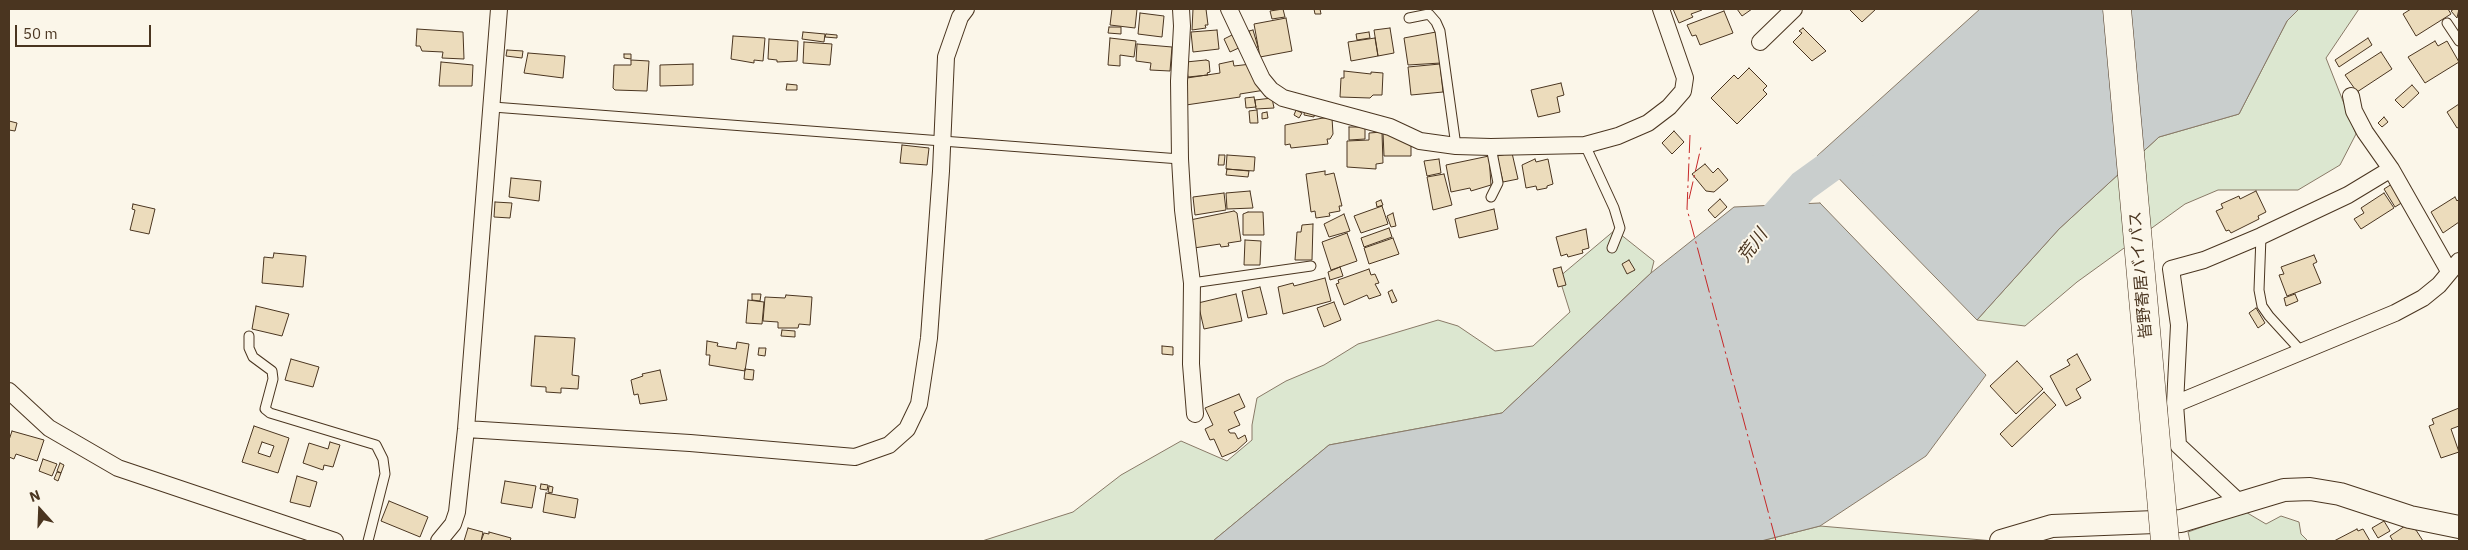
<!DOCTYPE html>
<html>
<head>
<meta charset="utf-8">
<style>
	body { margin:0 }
	#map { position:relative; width:2468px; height:550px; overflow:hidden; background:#fbf6e9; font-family:"IBM Plex Sans",sans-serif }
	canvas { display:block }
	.frame { position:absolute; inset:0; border:10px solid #4a3520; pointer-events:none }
	.north { position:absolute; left:15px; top:485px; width:50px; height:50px; -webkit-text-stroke:4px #fbf6e9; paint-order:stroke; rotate:340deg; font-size:14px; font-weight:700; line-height:20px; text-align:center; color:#4a3520 }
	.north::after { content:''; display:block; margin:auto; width:18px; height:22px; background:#4a3520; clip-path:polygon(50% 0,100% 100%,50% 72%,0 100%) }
	.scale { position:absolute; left:15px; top:25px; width:136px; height:22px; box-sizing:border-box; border:2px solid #4a3520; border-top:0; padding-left:6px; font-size:15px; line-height:18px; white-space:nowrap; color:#4a3520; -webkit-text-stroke:4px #fbf6e9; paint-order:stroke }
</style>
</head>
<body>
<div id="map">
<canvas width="2468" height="550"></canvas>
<div class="frame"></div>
<div class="north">N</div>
<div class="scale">50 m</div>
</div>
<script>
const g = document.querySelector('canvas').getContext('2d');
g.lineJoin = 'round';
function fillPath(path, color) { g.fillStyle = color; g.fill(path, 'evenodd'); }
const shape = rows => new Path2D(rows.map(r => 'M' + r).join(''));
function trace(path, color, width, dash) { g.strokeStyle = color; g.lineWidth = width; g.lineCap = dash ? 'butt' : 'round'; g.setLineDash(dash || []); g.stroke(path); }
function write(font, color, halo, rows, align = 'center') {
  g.font = font + ' "IBM Plex Sans","Noto Sans JP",sans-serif'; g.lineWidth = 4; g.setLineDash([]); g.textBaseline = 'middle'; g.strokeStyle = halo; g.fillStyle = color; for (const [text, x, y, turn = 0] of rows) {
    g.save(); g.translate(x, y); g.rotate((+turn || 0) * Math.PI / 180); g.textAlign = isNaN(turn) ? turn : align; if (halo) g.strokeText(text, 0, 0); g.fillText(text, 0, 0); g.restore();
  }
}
const green = shape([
	[2299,9,2359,9,2326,58,2356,134,2340,165,2298,190,2218,190,2185,204,2077,282,2025,326,1977,320,2059,229,2159,137,2239,114,2287,21,2299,9],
	[1615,230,1654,261,1651,273,1502,413,1329,445,1213,541,982,541,1073,512,1121,475,1181,441,1227,461,1252,440,1252,425,1257,398,1286,381,1324,365,1358,344,1438,320,1458,326,1495,351,1533,346,1570,312,1559,277,1615,230],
	[2239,508,2266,524,2281,516,2299,522,2301,534,2308,541,2190,541,2188,532,2216,522,2239,508],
	[1820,526,1994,541,1761,541,1820,526]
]);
const water = shape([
	[1980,9,2299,9,2287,21,2239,114,2159,137,2059,229,1977,320,1817,156,1980,9],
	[1820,203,1986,375,1926,456,1820,526,1761,541,1213,541,1329,445,1502,413,1651,273,1734,207,1820,203]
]);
const river = shape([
	[1756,239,1803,186,1864,142]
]);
const building = shape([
	[1112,9,1137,9,1135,28,1110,25,1112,9],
	[1193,9,1206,9,1208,25,1205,25,1206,28,1192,30,1193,9],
	[1283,9,1285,17,1272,19,1270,11,1283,9],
	[1314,9,1320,9,1321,14,1315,14,1314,9],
	[1673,9,1702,9,1702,10,1691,14,1693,17,1679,23,1673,9],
	[1737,9,1752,9,1742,16,1737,9],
	[1849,9,1876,9,1862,22,1849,9],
	[2411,9,2448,9,2451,14,2416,36,2403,14,2411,9],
	[2454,9,2459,9,2457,18,2451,11,2454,9],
	[1724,11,1733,33,1700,45,1696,35,1692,36,1687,25,1724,11],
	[1140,13,1164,16,1162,37,1138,34,1140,13],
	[1286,18,1292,51,1260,57,1254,24,1286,18],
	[1109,27,1121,27,1121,34,1108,33,1109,27],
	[1390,28,1394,53,1378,56,1374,30,1390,28],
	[1803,28,1826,51,1812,61,1793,42,1802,33,1799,31,1803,28],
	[417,29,463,32,464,59,442,58,443,52,422,51,420,46,416,46,417,29],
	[1217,30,1219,49,1193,52,1191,32,1217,30],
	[1253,30,1258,47,1254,48,1249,31,1253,30],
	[803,32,825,34,824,42,802,39,803,32],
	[1369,32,1370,38,1357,40,1356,34,1369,32],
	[1436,32,1441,63,1408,65,1404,38,1436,32],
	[1236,33,1243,46,1230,52,1224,39,1236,33],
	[826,34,837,35,837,38,825,37,826,34],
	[733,36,765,38,763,61,754,60,754,63,731,59,733,36],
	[1110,38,1136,41,1134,57,1120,55,1120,66,1108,65,1110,38],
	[1375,38,1378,56,1351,61,1348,42,1375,38],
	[2368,38,2372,45,2339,67,2335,60,2368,38],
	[769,39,798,41,797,61,777,62,777,60,768,59,769,39],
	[2435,41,2438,46,2447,41,2459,62,2425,83,2408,57,2435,41],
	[804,42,832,44,830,65,803,63,804,42],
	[1137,44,1172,47,1170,71,1150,70,1151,63,1136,61,1137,44],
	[507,50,523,51,522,58,506,56,507,50],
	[2381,52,2392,69,2357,92,2345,75,2381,52],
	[528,53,565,56,563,78,524,73,528,53],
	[624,54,631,54,631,59,624,58,624,54],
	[631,60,649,61,647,91,615,90,613,88,614,65,631,65,631,60],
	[1206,60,1209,61,1210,72,1207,73,1208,75,1188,77,1186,62,1206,60],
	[1233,61,1234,66,1251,64,1265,90,1240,94,1240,97,1186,105,1187,78,1220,73,1219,64,1233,61],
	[441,62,473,65,472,86,439,86,441,62],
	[693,64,693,85,660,86,660,65,693,64],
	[1440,64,1443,92,1411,95,1408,67,1440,64],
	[1749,68,1767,86,1763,90,1767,94,1737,124,1711,98,1734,75,1738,79,1749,68],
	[1344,71,1371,74,1371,72,1383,73,1382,95,1373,95,1370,98,1340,97,1341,78,1344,78,1344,71],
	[1561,83,1564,95,1557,97,1560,112,1538,117,1531,90,1561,83],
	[787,84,797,85,797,90,786,90,787,84],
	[2412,85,2419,93,2403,108,2395,100,2412,85],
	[1254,97,1256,107,1246,108,1245,98,1254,97],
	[1272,98,1274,108,1256,109,1255,100,1272,98],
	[2459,104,2459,127,2457,128,2447,112,2459,104],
	[1305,108,1315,110,1314,117,1304,115,1305,108],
	[1257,110,1258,123,1250,123,1249,111,1257,110],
	[1296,110,1302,113,1299,118,1294,115,1296,110],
	[1267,112,1268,118,1262,119,1262,113,1267,112],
	[2384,117,2388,122,2382,127,2378,123,2384,117],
	[1323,118,1332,118,1333,134,1330,139,1327,139,1328,144,1291,148,1290,144,1285,145,1285,125,1323,118],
	[9,121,17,123,15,131,9,130,9,121],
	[1349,127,1365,127,1365,139,1349,140,1349,127],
	[1674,131,1684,142,1672,154,1662,143,1674,131],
	[1382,132,1383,163,1376,164,1376,169,1347,167,1347,141,1369,140,1369,133,1382,132],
	[1383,132,1411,143,1411,156,1384,156,1383,132],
	[902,145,929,148,927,165,900,163,902,145],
	[1512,153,1518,179,1503,182,1497,156,1512,153],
	[1219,155,1225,155,1224,165,1218,165,1219,155],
	[1227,155,1255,157,1254,171,1226,169,1227,155],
	[1489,156,1491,185,1471,191,1470,188,1451,192,1446,165,1489,156],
	[1439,159,1441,173,1427,176,1424,161,1439,159],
	[1535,159,1536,162,1548,159,1553,184,1547,186,1547,188,1537,190,1536,186,1526,188,1522,165,1535,159],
	[1705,164,1713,173,1718,168,1728,180,1714,192,1706,191,1692,174,1705,164],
	[1227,169,1249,171,1248,177,1226,175,1227,169],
	[1325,171,1325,175,1334,173,1342,206,1339,206,1340,211,1329,213,1330,216,1316,218,1315,211,1311,212,1306,174,1325,171],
	[1444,174,1452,205,1433,210,1427,177,1444,174],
	[511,178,541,181,539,201,509,197,511,178],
	[2392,184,2403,202,2395,207,2384,189,2392,184],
	[1250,191,1253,208,1227,209,1226,193,1250,191],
	[2256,191,2266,212,2258,216,2259,219,2231,233,2229,230,2226,231,2216,211,2223,208,2221,204,2239,196,2240,199,2256,191],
	[1224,193,1226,210,1195,215,1193,197,1224,193],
	[2384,193,2394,208,2361,229,2354,219,2364,213,2361,208,2384,193],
	[2455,197,2457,201,2459,199,2459,222,2443,233,2431,212,2455,197],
	[1720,199,1727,207,1715,218,1708,210,1720,199],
	[1381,200,1383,205,1377,207,1376,202,1381,200],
	[495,202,512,203,510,218,494,217,495,202],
	[133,204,155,209,149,234,130,230,135,210,132,209,133,204],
	[1382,206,1388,224,1361,233,1354,216,1382,206],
	[1494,209,1498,229,1459,238,1455,219,1494,209],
	[1234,211,1237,213,1241,241,1228,243,1229,246,1221,247,1220,244,1194,248,1190,220,1234,211],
	[1248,212,1263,212,1264,235,1243,235,1243,214,1248,212],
	[1393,213,1396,226,1391,227,1387,216,1393,213],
	[1344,214,1350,231,1329,237,1324,224,1344,214],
	[1313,224,1312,260,1295,260,1297,232,1301,232,1302,225,1313,224],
	[1389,228,1392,237,1364,247,1361,238,1389,228],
	[1586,229,1589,248,1582,250,1583,253,1568,257,1567,254,1561,256,1556,237,1586,229],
	[1347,233,1357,261,1331,270,1322,242,1347,233],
	[1393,238,1399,254,1369,264,1364,248,1393,238],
	[1245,240,1261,241,1260,265,1244,265,1245,240],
	[274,253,306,256,303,287,262,283,264,257,273,258,274,253],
	[2314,255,2317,262,2313,264,2321,283,2287,296,2279,275,2284,274,2281,267,2314,255],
	[1629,260,1635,270,1627,274,1622,264,1629,260],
	[1340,267,1343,276,1330,280,1328,272,1340,267],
	[1561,267,1566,285,1558,287,1553,269,1561,267],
	[1369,269,1371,275,1375,274,1379,283,1375,284,1381,295,1369,299,1367,295,1344,305,1336,284,1339,283,1338,280,1369,269],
	[1325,278,1331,301,1283,314,1278,287,1293,283,1294,286,1325,278],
	[1260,287,1267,314,1248,318,1242,291,1260,287],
	[1392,290,1397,301,1392,303,1388,292,1392,290],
	[752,294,761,294,760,301,752,300,752,294],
	[1236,294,1242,321,1204,329,1198,303,1236,294],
	[2295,294,2298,301,2286,306,2284,298,2295,294],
	[786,295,812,297,810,325,799,324,798,328,778,328,778,322,763,321,765,297,785,298,786,295],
	[748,300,764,302,762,324,746,323,748,300],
	[1334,302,1341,320,1324,327,1317,308,1334,302],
	[256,306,289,314,282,336,252,329,256,306],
	[2256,308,2265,323,2258,328,2249,313,2256,308],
	[782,330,795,331,795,337,781,336,782,330],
	[535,336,575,338,572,375,579,376,578,389,561,388,561,393,546,392,546,387,531,386,535,336],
	[707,341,718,343,717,346,736,349,737,342,749,344,745,371,709,365,710,355,706,355,707,341],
	[1162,346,1173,347,1173,355,1162,354,1162,346],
	[759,348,766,348,765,356,758,355,759,348],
	[2077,354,2091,380,2076,389,2081,398,2066,406,2050,376,2070,365,2067,360,2077,354],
	[291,359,319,367,313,387,285,380,291,359],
	[2017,361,2043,389,2016,414,1990,386,2017,361],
	[745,369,754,370,753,380,744,379,745,369],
	[660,370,667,400,640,404,638,394,634,395,631,380,643,376,642,374,660,370],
	[2044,392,2056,405,2012,447,2000,434,2044,392],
	[1239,394,1245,407,1234,412,1240,425,1228,430,1230,433,1235,433,1238,439,1245,435,1247,441,1236,451,1222,457,1214,439,1210,440,1205,429,1213,425,1205,408,1239,394],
	[2459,408,2459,426,2451,429,2459,452,2441,458,2429,426,2434,424,2432,419,2459,408],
	[254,426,289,438,278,473,242,462,254,426],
	[262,442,274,446,270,457,258,453,262,442],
	[12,431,44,440,37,461,16,454,14,459,9,457,9,440,12,431],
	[330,442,340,445,333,467,324,465,323,470,303,463,309,443,328,449,330,442],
	[43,459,57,464,52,476,39,471,43,459],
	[60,463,64,465,61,473,57,471,60,463],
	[57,472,61,473,58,481,54,479,57,472],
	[297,476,317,482,310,507,290,502,297,476],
	[505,481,536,486,532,508,501,503,505,481],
	[541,484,548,485,547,490,540,489,541,484],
	[549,486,553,487,552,493,548,492,549,486],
	[546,493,578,499,575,518,543,512,546,493],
	[389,501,428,517,420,537,381,521,389,501],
	[2384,521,2390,531,2378,538,2372,528,2384,521],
	[2405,526,2416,530,2423,541,2393,541,2390,536,2405,526],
	[468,528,483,532,481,541,464,541,468,528],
	[2357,529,2358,531,2363,529,2370,541,2334,541,2357,529],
	[489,532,511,538,510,541,481,541,484,533,489,534,489,532]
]);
const lane = shape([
	[1409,18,1429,14,1436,22,1440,31,1456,146],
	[2447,23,2459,41],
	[493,107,1180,159],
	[1585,145,1614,208,1620,228,1612,248],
	[1491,147,1498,183,1491,197],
	[2261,236,2259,290,2262,306,2269,316,2301,351],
	[1192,283,1311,266],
	[249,336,249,348,253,357,272,371,273,379,265,409,270,413,376,445,383,459,385,474,368,541]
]);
const street = shape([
	[1181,9,1182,26,1179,81,1180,159,1183,210,1192,283,1191,364,1195,414],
	[1229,9,1262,79,1271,90,1283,98,1390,127,1420,141,1456,146,1491,147,1585,145,1618,136,1648,123,1669,107,1683,91,1685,78,1661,9],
	[1760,42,1794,9],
	[2351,96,2354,111,2365,132,2391,169,2449,271],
	[9,391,49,428,118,468,335,541],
	[2175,404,2395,313,2423,298,2439,285,2459,261],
	[466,429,690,443,855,457,889,445,907,429,919,404,929,338,941,171,946,57,960,17,966,9],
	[2239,502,2178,445,2175,404,2179,325,2171,269,2204,260,2261,236,2348,195,2391,169],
	[439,541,453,524,457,512,466,429,499,9]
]);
const secondary = shape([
	[2001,541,2052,526,2181,521,2284,490,2310,489,2340,494,2410,517,2459,527]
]);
const highwayBridge = shape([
	[2117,9,2165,541]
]);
const power = shape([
	[1690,135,1687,209,1776,541],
	[1689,199,1701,147]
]);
const streetNames = [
	["皆野寄居バイパス",2141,275,-95]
];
const waterNames = [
	["荒川",1753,246,-54]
];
fillPath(green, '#dce7d0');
trace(green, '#887966', 1);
fillPath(water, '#c9cecd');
trace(water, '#887966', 1);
trace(river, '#c9cecd', 32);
fillPath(building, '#ecdcbc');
trace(building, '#4a3520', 1);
trace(lane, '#4a3520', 11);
trace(street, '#4a3520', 18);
trace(secondary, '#4a3520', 24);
trace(lane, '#fbf6e9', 9);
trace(street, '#fbf6e9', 16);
trace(secondary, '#fbf6e9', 22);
trace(highwayBridge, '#4a3520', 29, []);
trace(highwayBridge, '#fbf6e9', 28);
trace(power, '#c62828', 1, [18, 4, 2.5, 4]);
write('16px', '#4a3520', '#fbf6e9', streetNames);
write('italic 18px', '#4a3520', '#fbf6e9', waterNames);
</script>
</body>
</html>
